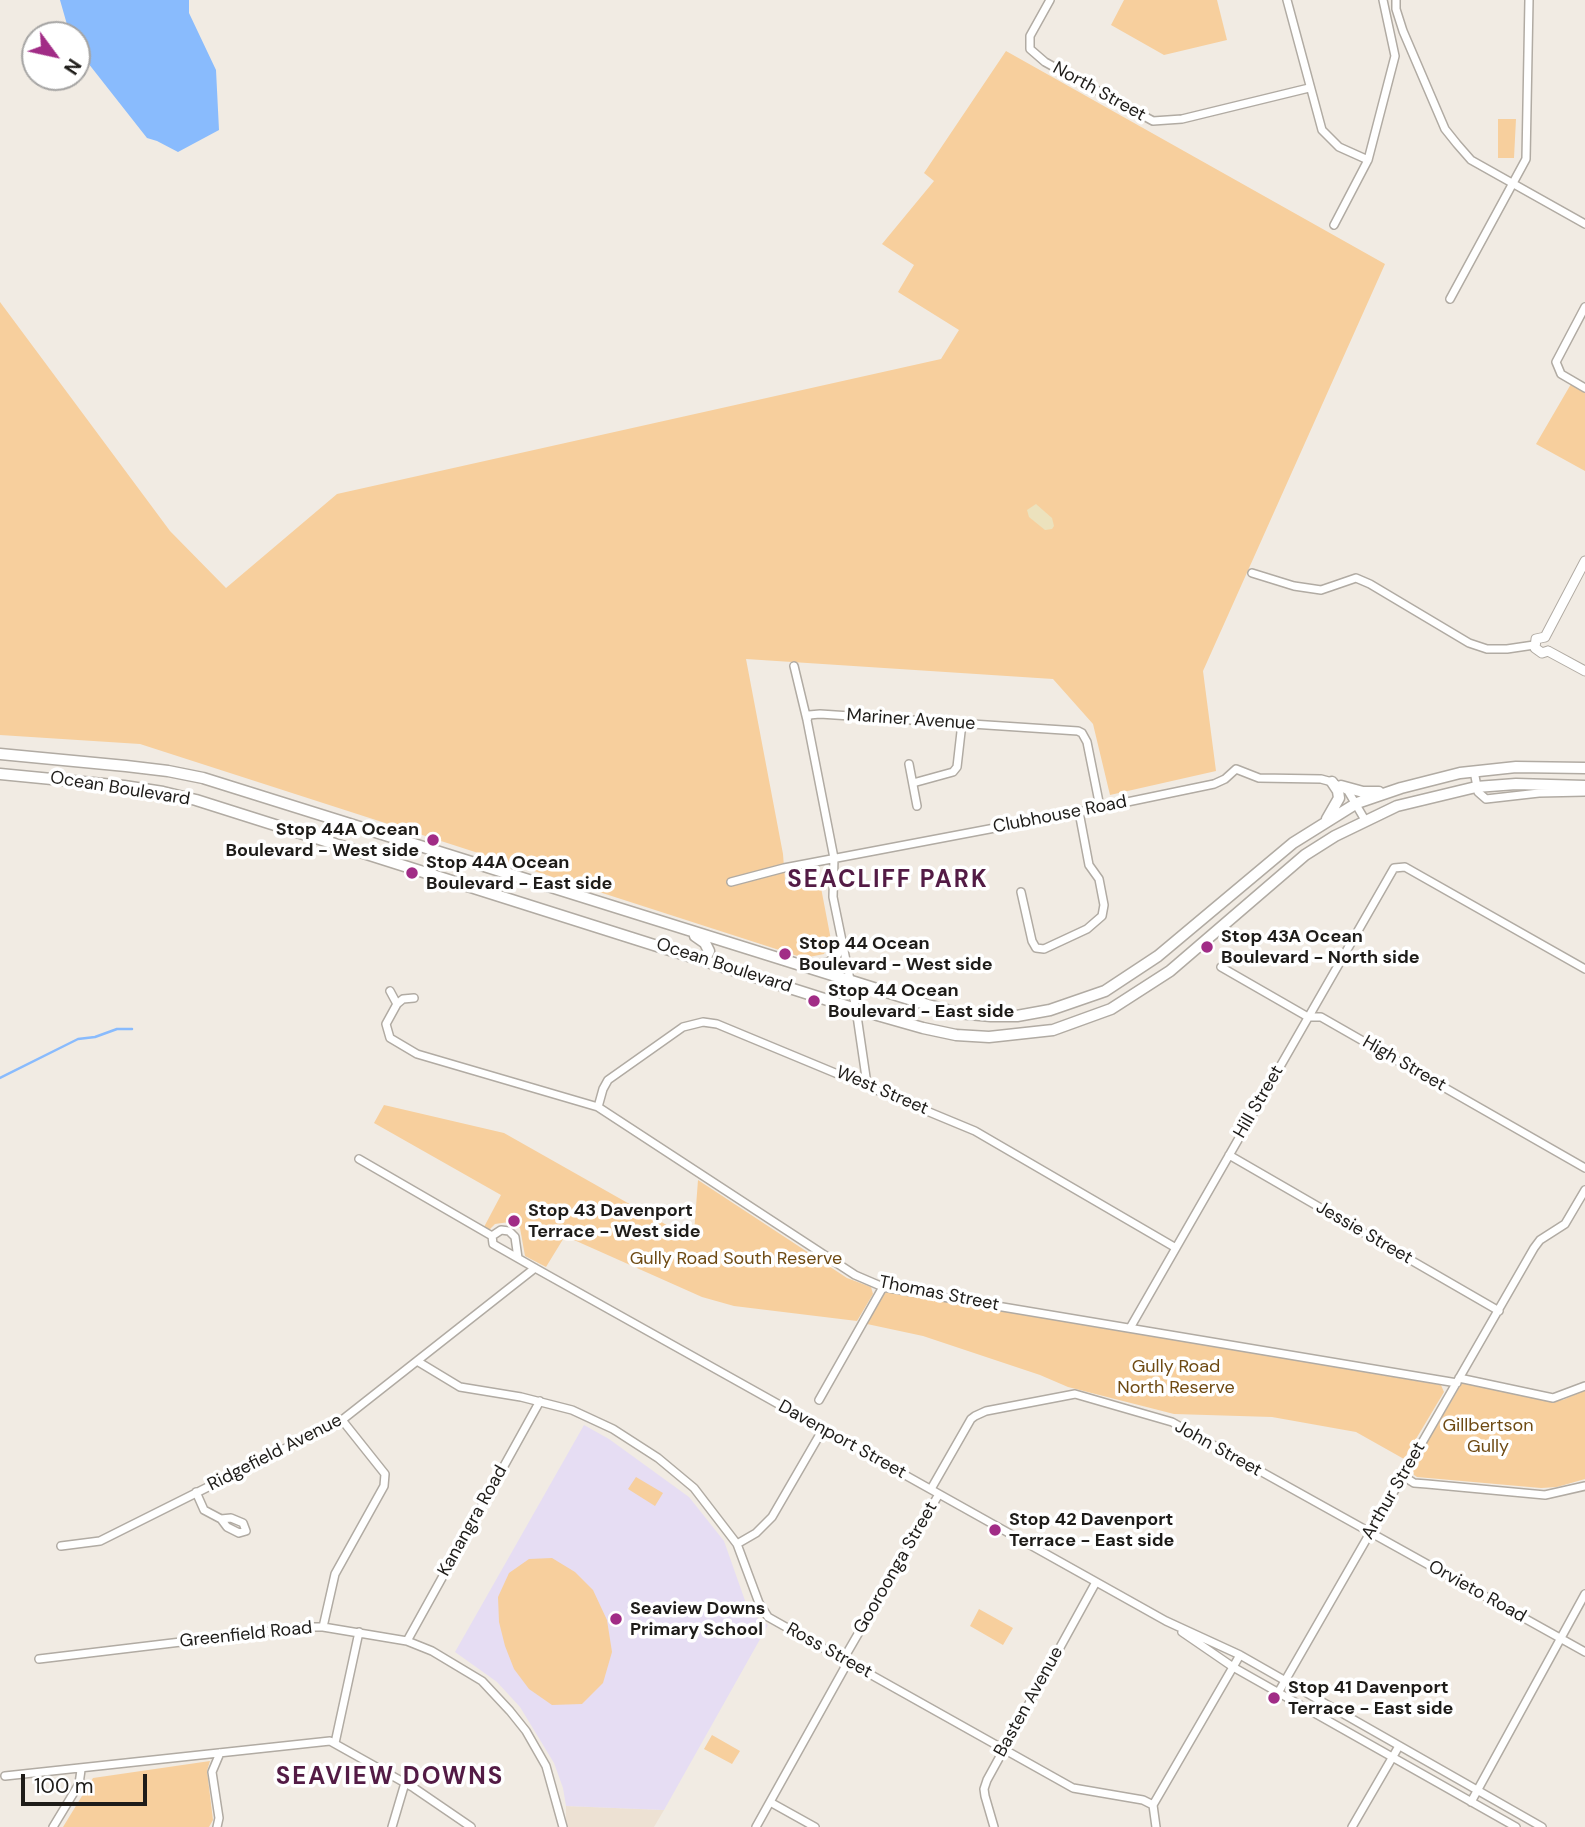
<!DOCTYPE html>
<html>
<head>
<meta charset="utf-8">
<style>
	body { margin:0 }
	#map { position:relative; width:1585px; height:1827px; overflow:hidden; background:#f1ebe3; font-family:"DM Sans",sans-serif }
	canvas { display:block }
	.north { position:absolute; left:21px; top:21px; width:70px; height:70px; box-sizing:border-box; background:#fff; border:2px solid #a5a4a3; border-radius:50%; rotate:123deg; font-size:19px; font-weight:700; line-height:28px; text-align:center; color:#1e1c19 }
	.north::after { content:''; display:block; margin:auto; width:24px; height:32px; background:#a12c86; clip-path:polygon(50% 0,100% 100%,50% 72%,0 100%) }
	.scale { position:absolute; left:21px; top:1774px; width:126px; height:32px; box-sizing:border-box; border:4px solid #1e1c19; border-top:0; padding-left:9px; font-size:21px; line-height:24px; white-space:nowrap; color:#1e1c19; -webkit-text-stroke:5px #fff; paint-order:stroke }
</style>
</head>
<body>
<div id="map">
<canvas width="1585" height="1827"></canvas>
<div class="north">N</div>
<div class="scale">100 m</div>
</div>
<script>
const g = document.querySelector('canvas').getContext('2d');
g.lineJoin = 'round';
function fillPath(path, color) { g.fillStyle = color; g.fill(path, 'evenodd'); }
const shape = rows => new Path2D(rows.map(r => 'M' + r).join(''));
function trace(path, color, width, dash) { g.strokeStyle = color; g.lineWidth = width; g.lineCap = dash ? 'butt' : 'round'; g.setLineDash(dash || []); g.stroke(path); }
function write(font, color, halo, rows, align = 'center') {
  g.font = font + ' "DM Sans",sans-serif'; g.lineWidth = 7; g.setLineDash([]); g.textBaseline = 'middle'; g.strokeStyle = halo; g.fillStyle = color; for (const [text, x, y, turn = 0] of rows) {
    g.save(); g.translate(x, y); g.rotate((+turn || 0) * Math.PI / 180); g.textAlign = isNaN(turn) ? turn : align; if (halo) g.strokeText(text, 0, 0); g.fillText(text, 0, 0); g.restore();
  }
}
const built = shape([
	[566,1806,664,1810,654,1827,566,1827]
]);
const education = shape([
	[584,1425,609,1439,689,1497,724,1541,749,1612,768,1625,664,1810,566,1806,563,1788,554,1763,520,1707,497,1682,455,1652]
]);
const green = shape([
	[1124,0,1217,0,1227,40,1164,55,1111,25],
	[1006,51,1385,264,1203,671,1216,771,1110,795,1093,724,1053,679,746,659,783,854,785,880,818,872,831,940,824,954,804,958,140,744,0,735,0,302,170,531,226,588,337,494,941,359,959,330,898,292,914,265,882,244,934,181,924,173],
	[1498,119,1516,119,1514,158,1498,158],
	[1571,384,1585,392,1585,471,1536,444],
	[384,1105,504,1133,679,1232,694,1233,698,1180,847,1278,871,1287,873,1294,857,1321,734,1306,702,1297,565,1236,546,1267,525,1256,520,1228,509,1222,495,1224,489,1230,484,1227,501,1195,374,1123],
	[886,1291,1441,1385,1444,1392,1404,1459,1356,1432,1272,1417,1174,1414,1068,1387,1040,1375,923,1336,867,1324],
	[1462,1383,1547,1401,1563,1400,1585,1390,1585,1479,1557,1487,1541,1488,1417,1477,1414,1475,1412,1468],
	[636,1477,663,1493,655,1506,628,1489],
	[552,1558,575,1572,593,1590,607,1620,612,1652,603,1683,582,1704,552,1705,529,1689,514,1669,505,1646,499,1622,498,1597,509,1573,529,1559],
	[979,1609,1013,1628,1003,1645,970,1626],
	[712,1735,740,1751,732,1764,704,1749],
	[210,1761,207,1771,213,1820,209,1827,63,1827,93,1778]
]);
const sand = shape([
	[1036,504,1052,518,1054,526,1052,529,1045,530,1029,517,1027,510]
]);
const water = shape([
	[60,0,189,0,189,13,216,70,219,130,178,152,157,141,147,138,77,49,77,35,70,35]
]);
const stream = shape([
	[0,1078,78,1039,95,1037,117,1029,132,1029]
]);
const minor = shape([
	[1050,0,1030,36,1030,49,1045,62,1153,121,1182,119,1309,88],
	[1287,0,1322,130,1339,147,1368,160],
	[1396,0,1396,9,1403,31,1445,129,1457,144,1471,160,1585,224],
	[1334,225,1368,160,1395,56,1383,0],
	[1450,299,1526,159,1529,0],
	[1585,307,1556,362,1561,374,1585,388],
	[1252,573,1294,586,1321,590,1356,578,1370,584,1469,643,1487,649,1507,649,1534,645],
	[794,666,807,720],
	[909,764,917,806],
	[1474,771,1478,792,1486,799,1539,793,1585,792],
	[913,783,953,772,957,767,962,723],
	[731,882,784,868,1079,812,1214,784,1225,779,1236,769,1259,778,1321,779,1332,782,1348,791,1365,820],
	[1021,892,1032,941,1036,948,1044,949,1087,929,1102,916,1104,905,1099,879,1089,865,1079,812],
	[1221,967,1308,1017,1321,1017,1585,1168],
	[390,991,397,1004],
	[414,998,403,999,397,1004,386,1024,390,1038,417,1054,598,1107,855,1275,883,1287,1457,1383],
	[867,1084,856,1009,833,897,834,858,807,720,809,715,820,714,1078,731,1082,733,1087,742,1100,807],
	[598,1107,603,1089,608,1080,683,1027,703,1022,717,1024,975,1131,1176,1248],
	[1229,1155,1499,1311],
	[359,1159,492,1236,501,1230,509,1231,515,1237,518,1258],
	[492,1236,493,1244,535,1268,1166,1621,1240,1655,1542,1827],
	[1130,1328,1394,868,1405,867,1585,969],
	[417,1361,460,1387,521,1397,572,1410,613,1429,658,1458,694,1488,737,1544,759,1603,768,1617,1073,1788,1143,1800,1153,1805],
	[1459,1378,1553,1398,1585,1386],
	[819,1400,883,1287],
	[1403,1476,1414,1483,1427,1484,1545,1495,1585,1486],
	[931,1489,971,1419,975,1416,986,1411,1075,1394,1172,1422,1585,1652],
	[196,1492,204,1510,221,1519,227,1527,239,1533,246,1531,243,1523,231,1518,221,1519],
	[737,1544,756,1533,772,1517,823,1429],
	[61,1546,100,1541,342,1420,535,1268],
	[323,1627,335,1574,384,1486,385,1474,342,1420],
	[1182,1632,1233,1667,1516,1827],
	[407,1641,540,1401],
	[39,1659,306,1627,323,1627,407,1641,432,1651,482,1681,510,1711,526,1731,546,1766,563,1827],
	[1278,1693,1534,1248,1540,1240,1565,1224,1585,1190],
	[335,1743,359,1632],
	[5,1776,330,1741,414,1788,471,1827],
	[770,1802,815,1827],
	[1471,1802,1585,1594],
	[53,1827,79,1784,81,1770],
	[217,1827,219,1818,212,1772,220,1753],
	[392,1827,405,1783],
	[756,1827,844,1669,847,1653,939,1494],
	[994,1827,985,1796,984,1789,987,1780,1096,1582],
	[1156,1827,1153,1805,1240,1655],
	[1352,1827,1399,1746]
]);
const tertiary = shape([
	[1545,637,1585,561],
	[1545,637,1536,639,1535,648,1542,653,1548,651],
	[1548,651,1585,671]
]);
const primary = shape([
	[0,754,126,766,168,771,203,778,928,1005,958,1013,991,1016,1017,1016,1050,1010,1105,991,1158,956,1293,843,1357,803,1401,788,1460,773,1516,767,1585,768],
	[0,774,124,786,163,792,196,800,856,1009,923,1028,956,1035,989,1037,1053,1030,1111,1009,1170,971,1305,855,1335,836,1397,806,1476,787,1516,784,1585,786],
	[1341,786,1363,792,1379,792],
	[1327,819,1339,798,1338,791,1332,782],
	[695,936,705,943,709,951,707,955,699,958],
	[812,966,831,963,842,944]
]);
const markers = [
	[433,840,7,"#a12c86"],
	[412,873,7,"#a12c86"],
	[1207,947,7,"#a12c86"],
	[785,954,7,"#a12c86"],
	[814,1001,7,"#a12c86"],
	[514,1221,7,"#a12c86"],
	[995,1530,7,"#a12c86"],
	[616,1619,7,"#a12c86"],
	[1274,1698,7,"#a12c86"]
];
const streetNames = [
	["North Street",1099,92,29],
	["Mariner Avenue",911,720,4],
	["Ocean Boulevard",120,789,9],
	["Clubhouse Road",1060,815,-11],
	["Ocean Boulevard",724,966,18],
	["High Street",1404,1064,30],
	["West Street",882,1091,23],
	["Hill Street",1259,1102,-60],
	["Jessie Street",1364,1233,30],
	["Thomas Street",939,1294,11],
	["Davenport Street",842,1440,29],
	["John Street",1218,1449,29],
	["Ridgefield Avenue",275,1453,-27],
	["Arthur Street",1394,1491,-60],
	["Kanangra Road",473,1521,-61],
	["Gooroonga Street",896,1568,-60],
	["Orvieto Road",1477,1592,29],
	["Greenfield Road",246,1635,-6],
	["Ross Street",829,1651,29],
	["Basten Avenue",1029,1702,-61]
];
const poiNames = [
	["Stop 44A Ocean",419,830,"right"],
	["Boulevard - West side",419,851,"right"],
	["Stop 44A Ocean",426,863],
	["Boulevard - East side",426,884],
	["Stop 43A Ocean",1221,937],
	["Boulevard - North side",1221,958],
	["Stop 44 Ocean",799,944],
	["Boulevard - West side",799,965],
	["Stop 44 Ocean",828,991],
	["Boulevard - East side",828,1012],
	["Stop 43 Davenport",528,1211],
	["Terrace - West side",528,1232],
	["Stop 42 Davenport",1009,1520],
	["Terrace - East side",1009,1541],
	["Seaview Downs",630,1609],
	["Primary School",630,1630],
	["Stop 41 Davenport",1288,1688],
	["Terrace - East side",1288,1709]
];
const parkNames = [
	["Gully Road South Reserve",736,1259],
	["Gully Road",1176,1367],
	["North Reserve",1176,1388],
	["Gillbertson",1488,1426],
	["Gully",1488,1447]
];
const districtNames = [
	["SEACLIFF PARK",888,881],
	["SEAVIEW DOWNS",390,1778]
];
fillPath(built, '#ede1d3');
fillPath(education, '#e6ddf3');
fillPath(green, '#f7cf9d');
fillPath(sand, '#ece2bd');
fillPath(water, '#89bbfd');
trace(stream, '#89bbfd', 2.5);
trace(minor, '#b1aba3', 10);
trace(tertiary, '#b1aba3', 11);
trace(primary, '#b1aba3', 13);
trace(minor, '#fff', 7);
trace(tertiary, '#fff', 9);
trace(primary, '#fff', 10);
for (const [x, y, r, color] of markers) { const dot = new Path2D(); dot.arc(x, y, r, 0, 2 * Math.PI); g.fillStyle = color; g.fill(dot); trace(dot, '#fff', 2.5); }
write('18px', '#1e1c19', '#fff', streetNames);
write('bold 18px', '#1e1c19', '#fff', poiNames, 'left');
write('18px', '#6e4a13', '#fff', parkNames);
g.letterSpacing = '2px';
write('bold 24px', '#531b45', '#fff', districtNames);
g.letterSpacing = '0px';
</script>
</body>
</html>
